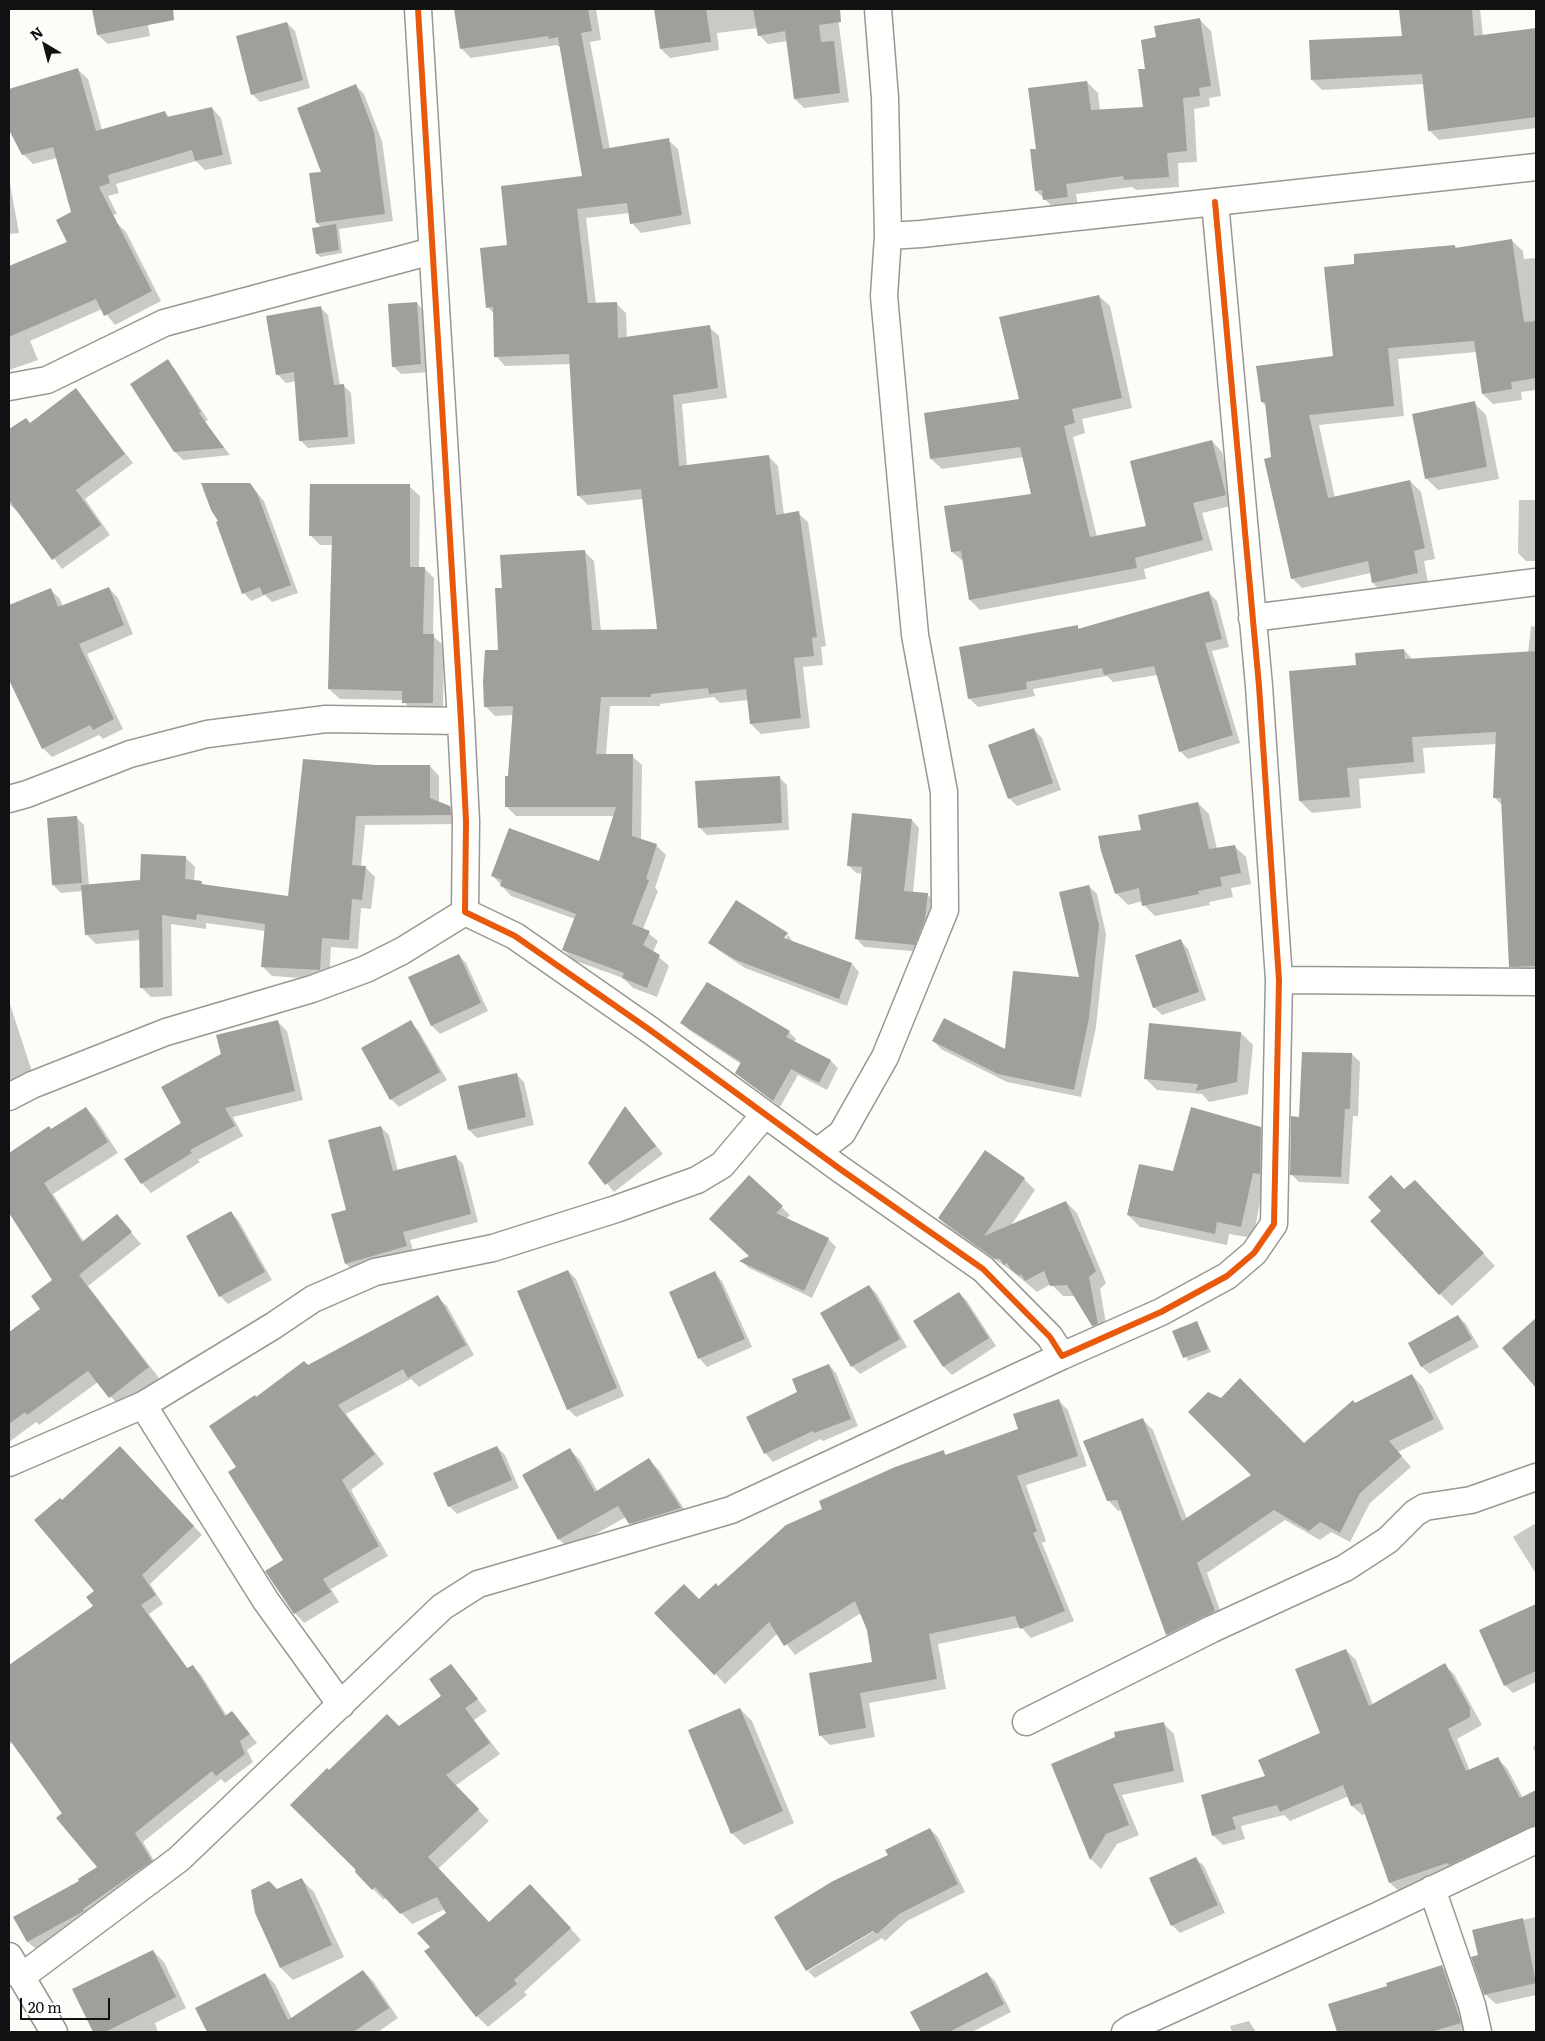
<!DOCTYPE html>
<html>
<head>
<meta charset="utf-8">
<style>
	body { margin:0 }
	#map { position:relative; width:1545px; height:2041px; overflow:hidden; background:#fdfcf7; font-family:Literata,serif }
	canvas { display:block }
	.frame { position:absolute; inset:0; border:10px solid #111; pointer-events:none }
	.north { position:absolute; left:20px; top:20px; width:50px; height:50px; -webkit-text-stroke:4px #fff; paint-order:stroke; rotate:323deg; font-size:14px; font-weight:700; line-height:20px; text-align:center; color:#111 }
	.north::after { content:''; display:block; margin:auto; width:18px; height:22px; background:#111; clip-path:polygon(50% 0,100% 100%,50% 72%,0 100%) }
	.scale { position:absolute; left:20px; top:1998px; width:90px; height:22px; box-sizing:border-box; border:2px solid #111; border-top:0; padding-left:6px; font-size:15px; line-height:18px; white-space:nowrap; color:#111; -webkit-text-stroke:4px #fff; paint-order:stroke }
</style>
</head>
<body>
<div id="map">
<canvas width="1545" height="2041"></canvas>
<div class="frame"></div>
<div class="north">N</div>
<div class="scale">20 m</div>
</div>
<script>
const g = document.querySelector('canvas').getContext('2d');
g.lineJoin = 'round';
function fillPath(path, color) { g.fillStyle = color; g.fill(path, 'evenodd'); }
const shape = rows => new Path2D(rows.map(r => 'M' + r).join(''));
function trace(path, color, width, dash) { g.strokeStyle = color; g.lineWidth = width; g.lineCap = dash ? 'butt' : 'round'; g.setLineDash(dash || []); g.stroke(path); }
const shadow = shape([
	[93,9,145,9,150,36,108,44,98,35],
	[462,9,596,9,601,40,590,42,610,149,668,140,678,149,691,224,641,233,632,223,630,213,586,218,596,304,616,303,626,313,627,338,709,327,719,336,727,398,682,404,687,466,768,456,778,466,784,515,798,513,808,522,826,646,821,647,823,665,803,667,810,728,761,734,751,724,748,700,720,703,714,697,660,704,660,706,610,706,606,755,632,756,642,765,641,840,656,845,666,855,655,888,658,891,643,929,658,941,653,952,669,966,657,997,633,988,623,978,573,960,564,950,575,919,511,896,493,876,599,863,615,816,516,816,506,806,513,715,495,716,485,706,499,651,503,589,584,551,594,561,601,631,659,631,643,499,588,505,578,495,571,364,505,366,496,356,494,314,488,307,509,246,584,178,561,48,557,45,471,58,461,48,456,10],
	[655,9,843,9,837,10,849,102,804,108,795,99,788,41,768,44,759,35,758,28,717,33,719,50,670,58,661,49],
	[1401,9,1480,9,1483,36,1536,30,1536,128,1439,140,1429,130,1424,84,1322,90,1312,80,1403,37],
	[1200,20,1211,31,1221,96,1209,98,1210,106,1194,109,1197,162,1178,163,1179,187,1136,190,1132,187,1076,194,1078,207,1056,210,1036,191,1037,150,1087,82,1098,93,1100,111,1144,108,1147,70,1157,38],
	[287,23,295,31,310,88,260,102,252,94],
	[78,70,88,79,102,130,165,112,170,118,212,108,221,118,232,164,205,170,196,161,116,184,119,193,108,196,117,214,82,221,57,158,33,164,23,154,9,127,9,90],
	[356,86,364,94,382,141,393,221,339,229,342,253,320,257,317,253,322,228,317,223,323,173],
	[9,178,19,233,9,234],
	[116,222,126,232,161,301,115,325,102,309,30,341,38,360,9,370,9,289],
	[1512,241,1523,251,1524,259,1536,258,1536,390,1521,392,1522,400,1493,404,1483,394,1476,352,1398,359,1404,416,1319,425,1335,498,1410,481,1421,492,1435,559,1424,561,1428,583,1383,593,1373,583,1371,573,1302,588,1292,578,1272,458,1266,406,1262,402,1334,358,1355,265,1455,246,1457,249],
	[1099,296,1110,306,1132,408,1082,419,1085,433,1073,437,1097,537,1148,527,1212,441,1222,452,1235,505,1202,513,1213,550,1144,569,1146,579,980,610,970,600,964,562,952,552,945,507,1032,495,1024,457,942,469,931,459,1020,400],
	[417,303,424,311,429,372,401,374,393,366],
	[320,307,328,315,340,385,343,385,351,393,355,444,308,448,300,440,296,381,286,383,278,375,267,317],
	[167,361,175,369,208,420,205,422,230,455,183,460,175,452],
	[76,390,133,463,85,499,110,535,62,569,19,513,9,504,9,431,26,419,31,424],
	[1474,403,1486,415,1499,479,1438,490,1426,478],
	[249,484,264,501,298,593,272,602,265,595,251,601,244,593],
	[409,486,420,496,419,568,424,568,434,578,433,636,444,646,443,713,413,713,403,700,340,699,329,689,333,545,320,545,310,535],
	[1519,500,1536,500,1536,561,1526,561,1518,553],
	[109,588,118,598,133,634,87,654,123,729,103,739,99,735,52,757,43,748,9,677,9,607,51,590,60,599,63,607],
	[1209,593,1217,601,1229,647,1212,651,1240,743,1188,759,1180,751,1158,675,1113,682,1107,676,1033,689,1035,696,978,707,970,699,960,648,1077,627,1080,629],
	[1531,626,1536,627,1536,978,1522,978,1511,966,1503,806,1494,797,1497,744,1423,748,1425,773,1359,779,1361,808,1312,813,1300,801,1358,666,1404,650,1413,660,1528,653],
	[1034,730,1042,738,1061,790,1017,806,1009,798],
	[430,766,439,776,439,803,450,807,459,816,460,824,365,825,361,867,365,867,375,877,371,909,361,908,358,949,331,947,329,979,327,980,272,976,263,967,265,931,206,923,206,929,171,924,172,996,151,997,141,987,140,940,96,944,87,935,82,891,61,893,53,885,76,817,84,825,89,886,141,881,185,857,195,867,194,881,201,882,205,886,290,897,376,767],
	[779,777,787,785,789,830,707,835,699,827],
	[1198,803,1209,814,1217,849,1234,846,1246,857,1251,884,1231,888,1233,897,1209,902,1210,905,1155,916,1144,905,1143,901,1128,905,1116,893,1142,831],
	[912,820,919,828,913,893,927,894,935,902,922,952,864,947,857,939,863,874,856,873,848,865],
	[1089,886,1097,894,1106,934,1096,1027,1081,1097,1007,1082,941,1049,934,1041,1006,1051,1081,978],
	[785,934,782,944,788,935,794,943,852,964,859,972,847,1006,745,968,718,950,710,943],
	[1181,941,1188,949,1206,1000,1162,1015,1154,1007],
	[458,955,466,963,488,1011,440,1034,432,1026,410,978],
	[9,1001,35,1081,9,1085],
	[278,1022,287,1031,303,1100,233,1117,243,1136,198,1160,200,1162,151,1193,142,1183,182,1123],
	[410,1022,418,1030,447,1080,399,1107,391,1099],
	[682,1023,789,1032,796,1039,794,1042,831,1061,838,1068,827,1090,798,1075,780,1107,736,1073,741,1064,689,1030],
	[1241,1033,1253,1045,1248,1094,1209,1102,1202,1094,1157,1090,1145,1078],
	[1352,1054,1360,1062,1358,1116,1353,1116,1349,1184,1299,1182,1291,1174,1301,1118],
	[516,1074,524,1082,534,1125,477,1138,469,1130,460,1087],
	[86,1108,96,1119,118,1153,53,1194,84,1242,117,1216,141,1244,88,1286,159,1378,121,1408,98,1382,39,1425,36,1422,9,1442,9,1334,42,1309,53,1280,9,1211,9,1154,49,1128,51,1131],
	[626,1108,663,1154,614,1192,590,1163],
	[381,1127,389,1135,398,1171,455,1156,463,1164,478,1222,410,1240,414,1254,354,1271,346,1264,348,1211],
	[1260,1128,1272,1140,1253,1238,1229,1234,1227,1245,1140,1227,1128,1215,1174,1173],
	[749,1177,790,1215,786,1219,828,1239,836,1247,812,1298,749,1268,741,1261,751,1257],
	[1024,1179,1035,1190,1010,1227,1066,1202,1077,1213,1106,1283,1100,1289,1108,1335,1104,1337,1093,1326,1075,1296,1063,1296,1051,1284,1037,1292,1012,1271,950,1229,939,1218],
	[1405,1190,1427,1193,1495,1266,1452,1306,1440,1294],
	[231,1212,238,1220,272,1280,228,1304,220,1296],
	[568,1271,576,1279,624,1396,576,1417,568,1409],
	[714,1273,722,1281,752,1347,707,1367,700,1359,671,1292],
	[869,1286,877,1294,907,1347,860,1374,852,1366],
	[959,1293,967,1301,996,1346,952,1375,944,1367,915,1321],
	[437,1297,447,1306,474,1355,419,1387,411,1379,346,1414,384,1464,351,1490,388,1556,331,1589,339,1602,304,1623,295,1613,285,1560,237,1467,257,1398,308,1366],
	[1458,1316,1466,1324,1479,1347,1430,1374,1422,1367,1409,1344],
	[1536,1319,1536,1385,1504,1348],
	[1197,1322,1211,1352,1188,1361,1173,1331],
	[829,1365,836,1373,858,1426,823,1441,821,1439,773,1462,766,1454,748,1417,799,1393],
	[1412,1375,1422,1386,1444,1429,1398,1452,1411,1467,1370,1503,1350,1542,1331,1532,1320,1540,1285,1520,1207,1573,1224,1622,1177,1644,1167,1634,1122,1510,1118,1511,1108,1500,1143,1420,1153,1430,1187,1519],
	[1058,1400,1068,1410,1087,1466,1026,1485,1046,1541,1042,1543,1074,1621,1031,1638,1021,1627,938,1644,946,1689,869,1703,875,1737,830,1745,820,1735,874,1663,868,1630,861,1613,795,1655,778,1633,725,1684,656,1613,699,1600,943,1452,947,1456,1019,1430],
	[497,1447,505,1455,519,1488,457,1514,449,1506],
	[569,1449,580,1460,598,1492,649,1460,659,1470,690,1518,641,1534,626,1517,569,1549,559,1539],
	[128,1456,202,1535,150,1584,163,1604,149,1614,188,1669,193,1666,201,1675,227,1716,232,1712,257,1743,247,1750,253,1762,225,1783,221,1779,143,1842,159,1869,37,1950,28,1942,15,1918,81,1881,98,1867,13,1742,9,1745,9,1671,94,1607,96,1591,62,1502],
	[1536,1523,1536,1574,1513,1537],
	[1531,1608,1536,1613,1536,1682,1513,1693,1505,1685],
	[1346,1650,1356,1660,1373,1705,1444,1665,1454,1674,1482,1725,1457,1739,1470,1771,1497,1759,1507,1768,1523,1798,1536,1791,1536,1837,1400,1892,1390,1883,1365,1814,1362,1815,1352,1806,1349,1796,1290,1821,1284,1815,1241,1826,1245,1839,1223,1845,1213,1835,1266,1777,1322,1734],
	[451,1665,487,1711,474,1720,500,1754,455,1786,489,1821,438,1869,489,1923,541,1896,581,1940,524,1992,527,1995,488,2027,477,2016,432,1947,447,1914,445,1909,412,1924,386,1897,384,1900,356,1872,329,1772,400,1728,443,1696],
	[740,1709,752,1721,794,1823,744,1845,732,1833],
	[1164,1724,1174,1734,1184,1782,1122,1795,1139,1835,1117,1844,1101,1869,1091,1859,1052,1764],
	[1536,1746,1536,1754,1533,1747],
	[930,1829,938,1837,965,1892,907,1921,885,1941,882,1938,815,1978,808,1971,879,1928,878,1926,808,1970,776,1917,889,1856],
	[1196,1859,1204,1866,1225,1913,1180,1933,1172,1925],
	[302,1880,314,1892,344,1957,293,1980,281,1968,257,1913,277,1891],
	[1536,1917,1536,1995,1496,2004,1485,1994,1474,1931],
	[153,1951,164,1962,186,2008,155,2023,158,2032,94,2032,74,1990],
	[1442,1967,1452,1976,1469,2032,1338,2032,1330,2005,1388,1987],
	[363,1971,373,1981,398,2018,378,2032,209,2032,197,2008,265,1974,275,1984,292,2019],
	[987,1973,995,1981,1011,2012,972,2032,922,2032,912,2012],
	[1249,2021,1256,2032,1232,2032,1230,2026]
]);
const building = shape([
	[92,9,173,9,174,20,97,35],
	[454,9,588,9,592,31,581,33,603,149,669,138,682,215,630,224,627,203,577,209,588,303,617,302,618,338,710,325,718,388,673,395,679,466,769,455,776,515,799,511,817,637,812,638,814,656,794,658,801,718,750,724,746,689,709,694,708,688,651,694,651,697,601,697,596,754,633,754,632,836,657,844,646,879,649,880,632,924,650,931,643,945,660,955,647,988,622,978,624,973,562,950,576,914,500,886,502,880,491,876,509,828,599,861,616,807,505,807,505,776,508,776,513,706,484,707,483,681,485,650,498,650,495,588,502,588,500,555,585,550,592,630,657,629,641,489,577,496,569,354,494,357,493,307,486,308,480,248,507,245,501,186,582,176,558,37,549,39,548,36,460,49],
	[654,9,706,9,711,42,660,49],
	[753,9,840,9,841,22,819,25,821,42,834,41,840,93,794,99,785,31,758,36],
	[1413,9,1472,9,1474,36,1536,28,1536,117,1428,131,1422,74,1311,80,1309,40,1402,36,1399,10],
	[1200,18,1211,86,1199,88,1200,96,1183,98,1187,151,1167,153,1169,177,1124,180,1123,176,1066,184,1068,197,1043,200,1042,190,1035,191,1030,149,1036,149,1028,88,1087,81,1091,110,1143,107,1138,69,1145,69,1141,40,1156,37,1154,26],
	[287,22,303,80,251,95,236,36],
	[78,68,96,131,165,111,167,117,212,107,223,155,195,161,192,150,108,175,110,183,99,187,152,291,104,316,96,299,9,337,9,266,67,242,56,220,71,212,53,147,22,155,9,130,9,89],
	[356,84,374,132,385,214,316,223,309,173,321,172,297,108],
	[336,224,339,250,316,254,312,228],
	[1512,239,1524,322,1536,321,1536,378,1511,382,1512,389,1482,394,1474,341,1388,348,1394,406,1309,415,1328,498,1410,480,1425,548,1414,551,1418,573,1372,583,1368,561,1291,579,1264,459,1271,457,1265,402,1261,402,1256,366,1333,356,1324,267,1354,264,1354,254,1455,245,1455,248],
	[1099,295,1122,398,1072,409,1075,423,1064,426,1090,537,1146,526,1130,461,1212,440,1226,495,1193,503,1203,540,1135,558,1137,568,969,600,961,551,951,552,944,506,1031,494,1020,447,930,459,924,413,1019,399,999,317],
	[417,302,421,364,392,367,388,304],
	[321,306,334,385,344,384,348,437,299,441,294,372,276,375,266,316],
	[168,359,201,412,199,413,224,448,174,452,130,384],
	[76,388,125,454,76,490,101,525,52,560,9,500,9,429,26,418,30,423],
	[1475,401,1487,467,1425,479,1412,414],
	[201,483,250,483,257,493,291,585,263,595,260,587,242,594,216,522,218,521,211,510],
	[310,484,410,484,410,567,425,567,423,634,434,634,433,703,402,703,402,691,328,689,332,536,309,536],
	[109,587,124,625,79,644,114,719,93,730,90,725,42,749,9,680,9,605,51,588,58,607],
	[1209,591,1222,639,1205,643,1233,735,1179,752,1154,666,1104,675,1102,668,1026,682,1027,689,968,699,959,647,1078,625,1078,629],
	[1404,649,1405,659,1536,651,1536,966,1509,967,1501,798,1493,798,1496,732,1412,737,1414,762,1347,768,1350,797,1299,801,1289,671,1356,665,1355,653],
	[1034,728,1053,783,1008,799,988,745],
	[303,759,376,765,430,765,430,798,450,806,451,815,356,816,352,865,366,866,362,900,352,899,349,940,322,938,320,970,261,967,265,924,197,914,196,920,162,915,163,987,140,988,139,930,85,935,81,885,140,880,141,854,186,856,185,879,202,881,201,884,288,896],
	[780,776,782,823,698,828,695,781],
	[1198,802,1209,849,1235,845,1241,873,1220,877,1222,886,1198,891,1199,894,1142,906,1139,888,1115,894,1101,851,1098,836,1141,830,1138,815],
	[852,813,912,819,904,891,928,893,925,919,915,945,855,939,862,867,847,866],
	[77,816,82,883,52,885,47,818],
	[1089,885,1099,925,1089,1018,1074,1090,998,1074,932,1041,944,1018,1005,1049,1013,971,1079,977,1059,892],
	[736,900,788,933,784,938,852,963,839,999,736,960,708,943],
	[1181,939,1199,992,1153,1008,1135,955],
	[459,954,481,1003,431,1026,408,977],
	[707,982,790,1031,786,1037,831,1060,819,1083,791,1069,773,1101,735,1073,741,1062,680,1023],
	[278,1020,295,1091,225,1108,235,1126,190,1150,192,1153,141,1184,124,1159,181,1123,161,1087,221,1054,216,1035],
	[411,1020,440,1072,390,1100,361,1048],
	[1149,1023,1241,1032,1237,1082,1196,1091,1198,1084,1144,1079],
	[1302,1052,1352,1053,1350,1109,1345,1109,1341,1177,1290,1175,1291,1116,1299,1117],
	[517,1073,526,1117,468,1130,458,1086],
	[625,1106,656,1146,605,1185,588,1163],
	[86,1107,108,1142,44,1183,82,1242,117,1214,132,1232,79,1275,149,1367,109,1398,88,1371,27,1415,25,1412,9,1424,9,1332,40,1309,31,1296,52,1280,9,1213,9,1153,49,1126,51,1129],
	[1191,1107,1261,1127,1260,1174,1253,1173,1241,1227,1217,1222,1215,1234,1127,1215,1139,1164,1173,1171],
	[381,1126,393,1171,456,1155,471,1214,403,1232,407,1246,345,1264,331,1214,346,1210,328,1140],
	[985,1150,1025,1178,984,1236,1066,1201,1096,1271,1089,1277,1098,1324,1092,1326,1067,1285,1050,1286,1044,1271,1025,1281,1021,1274,1019,1276,1011,1270,1007,1263,1004,1265,1000,1259,995,1259,938,1218],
	[749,1175,783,1206,776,1213,829,1238,804,1291,739,1261,749,1256,709,1219],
	[1391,1175,1404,1189,1415,1180,1484,1253,1439,1295,1370,1221,1381,1211,1368,1197],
	[231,1211,265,1272,219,1297,186,1236],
	[568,1270,617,1388,567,1410,517,1291],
	[715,1271,745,1339,698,1359,669,1292],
	[869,1285,900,1339,851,1367,820,1313],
	[959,1292,989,1338,943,1367,913,1321],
	[438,1295,466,1345,408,1378,403,1369,338,1405,375,1454,342,1480,379,1546,323,1579,331,1592,294,1614,265,1571,283,1560,228,1472,236,1467,209,1426,255,1395,256,1397,304,1361,308,1365],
	[1458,1315,1472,1339,1421,1367,1408,1343],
	[1536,1318,1536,1388,1502,1348],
	[1197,1321,1208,1349,1183,1358,1172,1331],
	[829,1364,851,1419,814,1433,813,1431,764,1454,746,1417,797,1392,792,1379],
	[1412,1374,1434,1419,1389,1441,1402,1456,1360,1493,1340,1533,1320,1522,1309,1531,1274,1510,1197,1563,1215,1611,1166,1635,1117,1500,1107,1501,1083,1441,1143,1418,1182,1521,1251,1475,1188,1412,1208,1392,1221,1398,1240,1378,1304,1443,1353,1400,1355,1403],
	[1059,1399,1078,1456,1017,1476,1037,1531,1033,1533,1065,1611,1020,1629,1015,1616,929,1634,937,1679,860,1693,866,1728,819,1736,809,1673,872,1662,867,1630,855,1601,784,1646,769,1622,714,1675,654,1613,684,1584,699,1599,716,1583,718,1586,786,1525,822,1509,819,1501,895,1467,944,1450,945,1455,1018,1429,1013,1414],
	[120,1446,194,1526,142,1575,156,1595,141,1605,187,1668,193,1665,225,1716,232,1711,250,1734,240,1741,245,1754,216,1776,212,1771,135,1833,152,1861,83,1909,84,1911,27,1942,13,1917,79,1881,78,1879,97,1867,56,1818,62,1813,9,1739,9,1665,93,1606,86,1597,94,1591,34,1520,60,1498,62,1500],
	[497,1446,512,1480,448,1507,433,1473],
	[570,1448,595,1492,649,1458,681,1508,629,1524,618,1506,558,1540,522,1475],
	[1536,1604,1536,1671,1504,1686,1479,1630],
	[1346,1649,1369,1706,1445,1663,1470,1708,1470,1717,1448,1729,1466,1771,1498,1757,1520,1798,1536,1790,1536,1825,1449,1865,1447,1863,1389,1883,1361,1803,1351,1806,1343,1785,1280,1812,1277,1805,1232,1817,1236,1829,1212,1836,1201,1795,1265,1776,1258,1760,1320,1733,1295,1669],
	[451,1664,478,1699,465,1708,490,1743,446,1775,479,1809,428,1857,489,1922,530,1884,571,1928,514,1980,517,1984,476,2017,424,1951,430,1947,417,1933,446,1913,437,1897,400,1914,375,1887,372,1890,355,1872,356,1870,290,1805,327,1768,329,1770,387,1714,399,1726,441,1696,429,1679],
	[740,1708,783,1811,731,1834,688,1730],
	[1164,1722,1174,1771,1113,1784,1129,1825,1106,1834,1090,1860,1051,1764,1115,1737,1114,1732],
	[930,1828,958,1884,899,1914,877,1934,873,1931,806,1971,774,1917,833,1881,888,1855,885,1850],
	[1196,1857,1218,1905,1171,1926,1149,1878],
	[302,1878,332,1945,280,1968,255,1913,251,1890,269,1881,277,1889],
	[1523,1918,1536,1983,1484,1995,1471,1957,1478,1955,1472,1930],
	[153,1950,176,1997,105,2032,93,2032,72,1989],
	[1442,1965,1461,2023,1431,2032,1337,2032,1328,2004,1387,1986,1386,1983],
	[363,1970,389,2008,353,2032,207,2032,195,2008,265,1973,288,2020],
	[987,1972,1004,2004,949,2032,921,2032,910,2012]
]);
const street = shape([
	[418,9,461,721,466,821,465,912,515,936,650,1030,840,1169,983,1269,1050,1337,1062,1356,1161,1312,1227,1276,1254,1253,1274,1224,1279,980,1259,686,1215,202],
	[888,236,921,234,1536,167],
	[9,387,47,380,164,323,432,251],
	[1252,618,1536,582],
	[9,799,27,794,130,754,207,734,326,719,461,721],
	[1279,980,1536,982],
	[9,1097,32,1085,166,1032,312,989,366,969,402,951,465,912],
	[817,1152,842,1133,885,1057,945,910,944,792,915,635,884,296,888,236,885,98,878,9],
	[143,1405,266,1601,341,1705],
	[9,1463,143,1405,273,1326,313,1299,375,1272,493,1248,616,1209,697,1180,722,1165,765,1114],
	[1026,1722,1212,1629,1345,1568,1388,1540,1415,1513,1425,1507,1471,1500,1536,1477],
	[1432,1889,1472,2005,1478,2032],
	[9,1956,54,2032],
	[21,1977,179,1859,442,1607,478,1584,731,1510,1062,1356],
	[1125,2032,1131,2028,1377,1916,1536,1840]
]);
const cycleway = shape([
	[418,9,461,721,466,821,465,912,515,936,650,1030,840,1169,983,1269,1050,1337,1062,1356,1161,1312,1227,1276,1254,1253,1274,1224,1279,980,1259,686,1215,202]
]);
fillPath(shadow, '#0003');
fillPath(building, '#a19f9c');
trace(street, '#979795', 29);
trace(street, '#fffffe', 26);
trace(cycleway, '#e8590c', 6);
</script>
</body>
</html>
